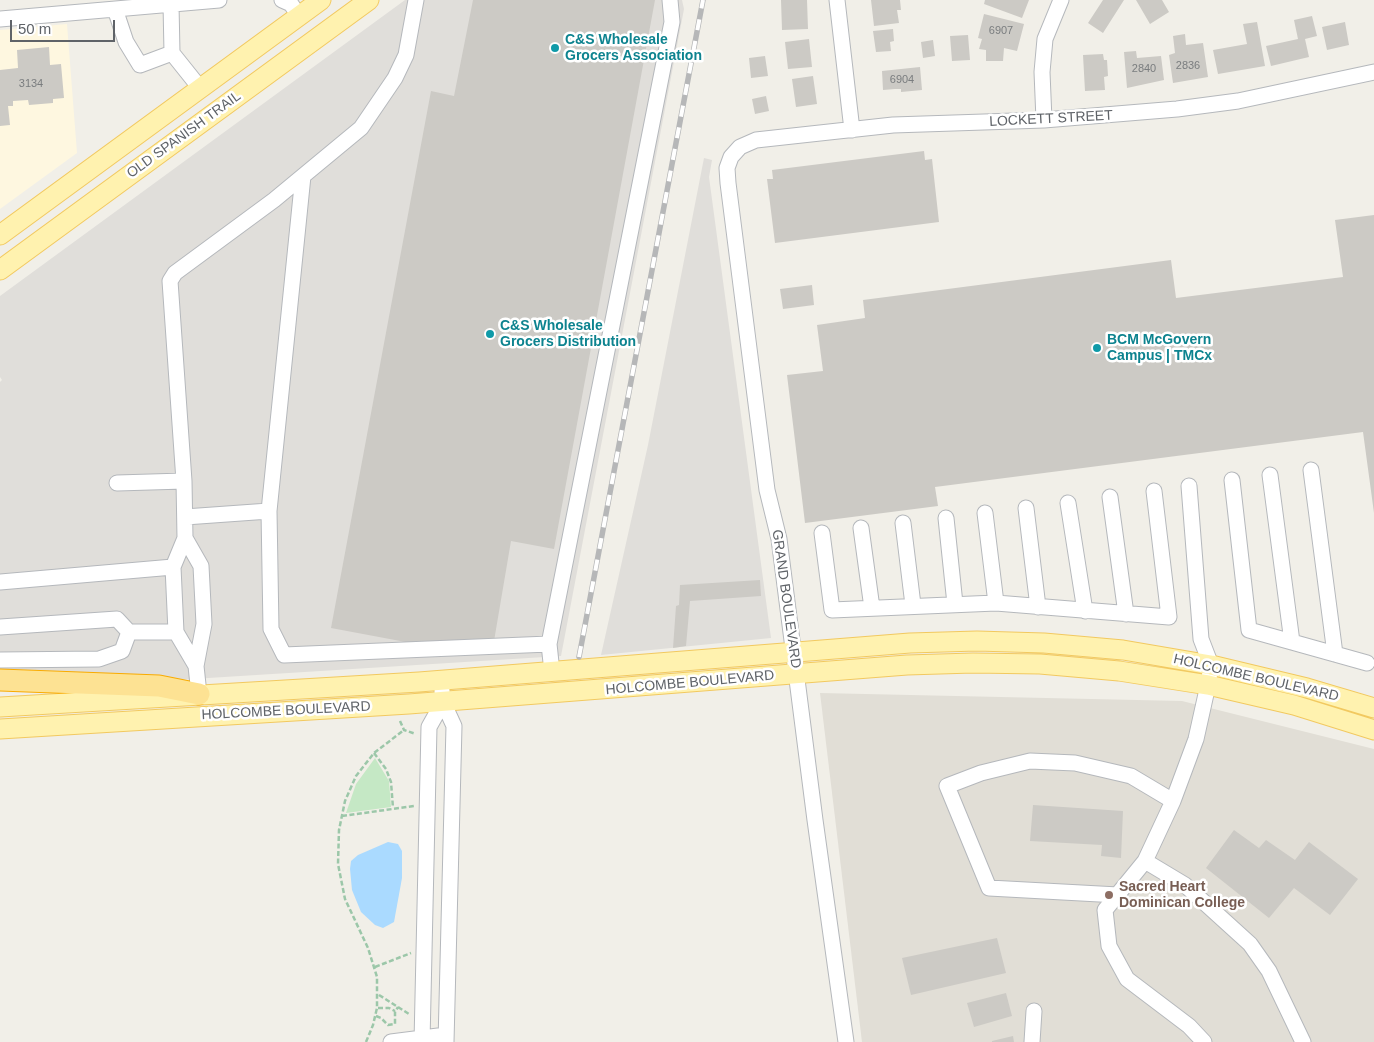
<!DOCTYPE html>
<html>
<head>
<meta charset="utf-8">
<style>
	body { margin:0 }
	#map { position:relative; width:1374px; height:1042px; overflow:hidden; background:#f1efe8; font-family:Arial,sans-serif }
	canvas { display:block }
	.scale { position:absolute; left:10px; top:20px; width:105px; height:22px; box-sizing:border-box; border:2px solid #5f6368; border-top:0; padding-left:6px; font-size:15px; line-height:18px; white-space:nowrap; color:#5f6368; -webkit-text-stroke:4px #fff; paint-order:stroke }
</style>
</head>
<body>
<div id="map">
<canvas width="1374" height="1042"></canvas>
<div class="scale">50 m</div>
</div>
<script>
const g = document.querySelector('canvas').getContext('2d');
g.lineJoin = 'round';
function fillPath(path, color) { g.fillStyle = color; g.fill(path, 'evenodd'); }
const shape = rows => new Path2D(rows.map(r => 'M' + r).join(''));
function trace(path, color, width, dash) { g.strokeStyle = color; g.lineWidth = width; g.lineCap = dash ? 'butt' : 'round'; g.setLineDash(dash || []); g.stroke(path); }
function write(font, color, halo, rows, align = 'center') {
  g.font = font + ' Arial,sans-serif'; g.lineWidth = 5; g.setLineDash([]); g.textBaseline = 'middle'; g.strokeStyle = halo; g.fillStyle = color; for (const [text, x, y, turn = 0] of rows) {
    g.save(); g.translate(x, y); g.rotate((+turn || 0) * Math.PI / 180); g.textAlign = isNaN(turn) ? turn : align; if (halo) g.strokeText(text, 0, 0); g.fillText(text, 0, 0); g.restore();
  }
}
const commercial = shape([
	[67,24,77,153,0,209,0,30]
]);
const industrial = shape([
	[405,0,682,0,684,9,561,656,0,691,0,382,2,380,0,377,0,296],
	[704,158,712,160,709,177,771,638,601,655,648,445]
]);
const education = shape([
	[820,693,1182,701,1374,749,1374,1042,862,1042]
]);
const green = shape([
	[375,758,389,781,391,807,346,813,356,784]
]);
const water = shape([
	[388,842,398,844,402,851,402,878,394,922,383,928,375,925,361,912,352,890,350,869,351,861,358,855]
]);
const building = shape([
	[473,0,655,0,554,549,511,541,494,641,411,643,331,628,431,91,454,96],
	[781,0,807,0,808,29,782,30],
	[871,0,900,0,901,10,897,10,899,23,874,26],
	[985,0,1029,0,1022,18,984,4],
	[1103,0,1124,0,1103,33,1088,23],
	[1136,0,1162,0,1169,12,1150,24],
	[984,14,1024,24,1017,51,1004,48,1003,61,986,61,986,50,979,49,982,39,978,38],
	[1312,16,1317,36,1305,39,1309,57,1271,66,1266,46,1298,39,1294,20],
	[1257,22,1265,66,1218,74,1213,50,1247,44,1243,24],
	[1345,22,1349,45,1327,50,1322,27],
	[893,29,894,41,890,42,891,51,876,52,873,31],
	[1185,34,1186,45,1203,43,1208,77,1173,83,1169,55,1175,53,1173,36],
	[968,35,970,60,952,61,950,36],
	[809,39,812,67,788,69,785,42],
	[933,40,935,56,923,58,921,42],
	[49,47,50,65,61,64,64,98,53,99,53,103,29,105,28,100,13,101,13,106,8,106,10,125,0,126,0,70,18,68,17,50],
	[1136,51,1137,58,1161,56,1164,80,1127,88,1124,52],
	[1103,54,1104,60,1107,60,1108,76,1104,77,1105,90,1085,91,1083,55],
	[765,56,768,76,751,78,749,58],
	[920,67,922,90,901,92,901,89,895,89,883,90,882,71],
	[813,76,817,104,796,107,792,79],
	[766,96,769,111,755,114,752,99],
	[924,151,925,160,932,159,939,222,775,243,767,179,773,179,772,170],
	[1374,215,1374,513,1363,432,935,487,938,506,805,523,787,375,823,371,817,325,865,318,863,300,1171,260,1176,298,1343,277,1335,220],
	[812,285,814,305,783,309,780,289],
	[760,580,761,596,690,601,686,646,673,648,676,606,679,605,680,585],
	[1033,805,1123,811,1121,858,1101,856,1102,845,1030,841],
	[1234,830,1259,848,1266,840,1295,860,1309,842,1358,879,1330,915,1294,888,1269,918,1206,868],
	[997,938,1006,973,911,995,902,958],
	[1006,993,1012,1016,974,1027,967,1003],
	[1013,1036,1014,1042,992,1042,992,1041]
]);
const path = shape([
	[400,721,404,730,416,734],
	[374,753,386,769,391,782,393,808],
	[342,816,414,806],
	[375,967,411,953],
	[379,995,409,1014],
	[378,1008,389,1008,395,1011],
	[376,1016,381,1018,388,1025,395,1024,395,1012,398,1007],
	[366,1042,373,1025,377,1008,377,977,368,948,345,899,338,864,339,830,345,801,356,776,374,753,404,730]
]);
const minor = shape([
	[282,0,291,4,299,16],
	[837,0,852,130],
	[171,4,172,53,200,88],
	[115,9,126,42,140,65,172,53],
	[0,19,219,0],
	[1044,120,1042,72,1045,39,1061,0],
	[1311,470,1335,654],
	[1270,475,1292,642],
	[1232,480,1249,630,1367,663],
	[184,481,185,538,173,567,176,632,196,666],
	[117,483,184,481,170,281,175,273,274,200,361,128,395,78,406,55,416,0],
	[1189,486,1201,639,1211,665,1208,685,1196,739,1173,801,1145,861,1105,910,1109,946,1127,979,1189,1026,1204,1042],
	[1110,497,1126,614],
	[1068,503,1085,611],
	[1026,508,1038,607],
	[269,511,303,176],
	[985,513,996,603],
	[185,517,269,511,271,629,284,655,549,644,552,672],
	[946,518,955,604],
	[903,523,913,605],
	[861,528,872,608],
	[822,533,832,610,996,603,1169,617,1154,491],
	[185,538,201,566,204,624,196,666,199,694],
	[0,582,173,567],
	[0,627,117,619,129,632,176,632],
	[549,644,672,22,670,0],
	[0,660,99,659,122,651,129,632],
	[442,691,443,702,454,726,446,1042],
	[1145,861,1185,885,1250,944,1269,971,1303,1042],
	[1118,895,989,888,947,786,981,773,1030,761,1075,763,1131,776,1173,801],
	[391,1042,446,1035],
	[422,1042,429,727,443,702],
	[846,1042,815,820,779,539,767,490,728,183,727,168,731,157,740,147,756,140,893,125,1044,120,1177,109,1238,101,1374,72],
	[1032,1042,1034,1011]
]);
const major = shape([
	[0,235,321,0],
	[0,270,369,0],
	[0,707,419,682,910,643,977,641,1044,643,1123,650,1211,665,1307,688,1374,708],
	[0,729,409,704,907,665,973,663,1040,664,1119,671,1208,685,1294,705,1374,730]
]);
const highway = shape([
	[0,680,159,686,199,694]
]);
const rail = shape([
	[579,657,703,0]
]);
const markers = [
	[555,48,5,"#0f9aa8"],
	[490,334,5,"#0f9aa8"],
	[1097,348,5,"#0f9aa8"],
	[1109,895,5,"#8d6e63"]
];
const numberNames = [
	["6907",1001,31],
	["2836",1188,66],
	["2840",1144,69],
	["6904",902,80],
	["3134",31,84]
];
const cultureNames = [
	["C&S Wholesale",565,40],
	["Grocers Association",565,56],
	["C&S Wholesale",500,326],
	["Grocers Distribution",500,342],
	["BCM McGovern",1107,340],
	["Campus | TMCx",1107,356]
];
const streetNames = [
	["LOCKETT STREET",1051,119,-3],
	["OLD SPANISH TRAIL",184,135,-36],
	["GRAND BOULEVARD",786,599,82],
	["HOLCOMBE BOULEVARD",1256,678,13],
	["HOLCOMBE BOULEVARD",690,683,-5],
	["HOLCOMBE BOULEVARD",286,711,-3]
];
const educationNames = [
	["Sacred Heart",1119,887],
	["Dominican College",1119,903]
];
fillPath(commercial, '#fef7e0');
fillPath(industrial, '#e0deda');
fillPath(education, '#e1ded6');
fillPath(green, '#c5e8c5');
fillPath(water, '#aadaff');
fillPath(building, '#cccac5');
trace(minor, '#b5b8bc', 17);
trace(major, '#f2c960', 21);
trace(highway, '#f9ab00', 23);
trace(path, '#9cc7a9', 2.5, [5, 2.5]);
trace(minor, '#fff', 15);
trace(major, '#fff2af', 19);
trace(highway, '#fde293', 21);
trace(rail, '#b6b7b8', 5.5);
trace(rail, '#fff', 4, [11]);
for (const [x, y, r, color] of markers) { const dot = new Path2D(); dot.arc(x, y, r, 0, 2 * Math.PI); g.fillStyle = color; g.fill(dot); trace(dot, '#fff', 2); }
write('11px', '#7a7d7f', null, numberNames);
write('bold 14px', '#0d838f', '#fff', cultureNames, 'left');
write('14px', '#5f6368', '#fff', streetNames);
write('bold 14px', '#785e54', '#fff', educationNames, 'left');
</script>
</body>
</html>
